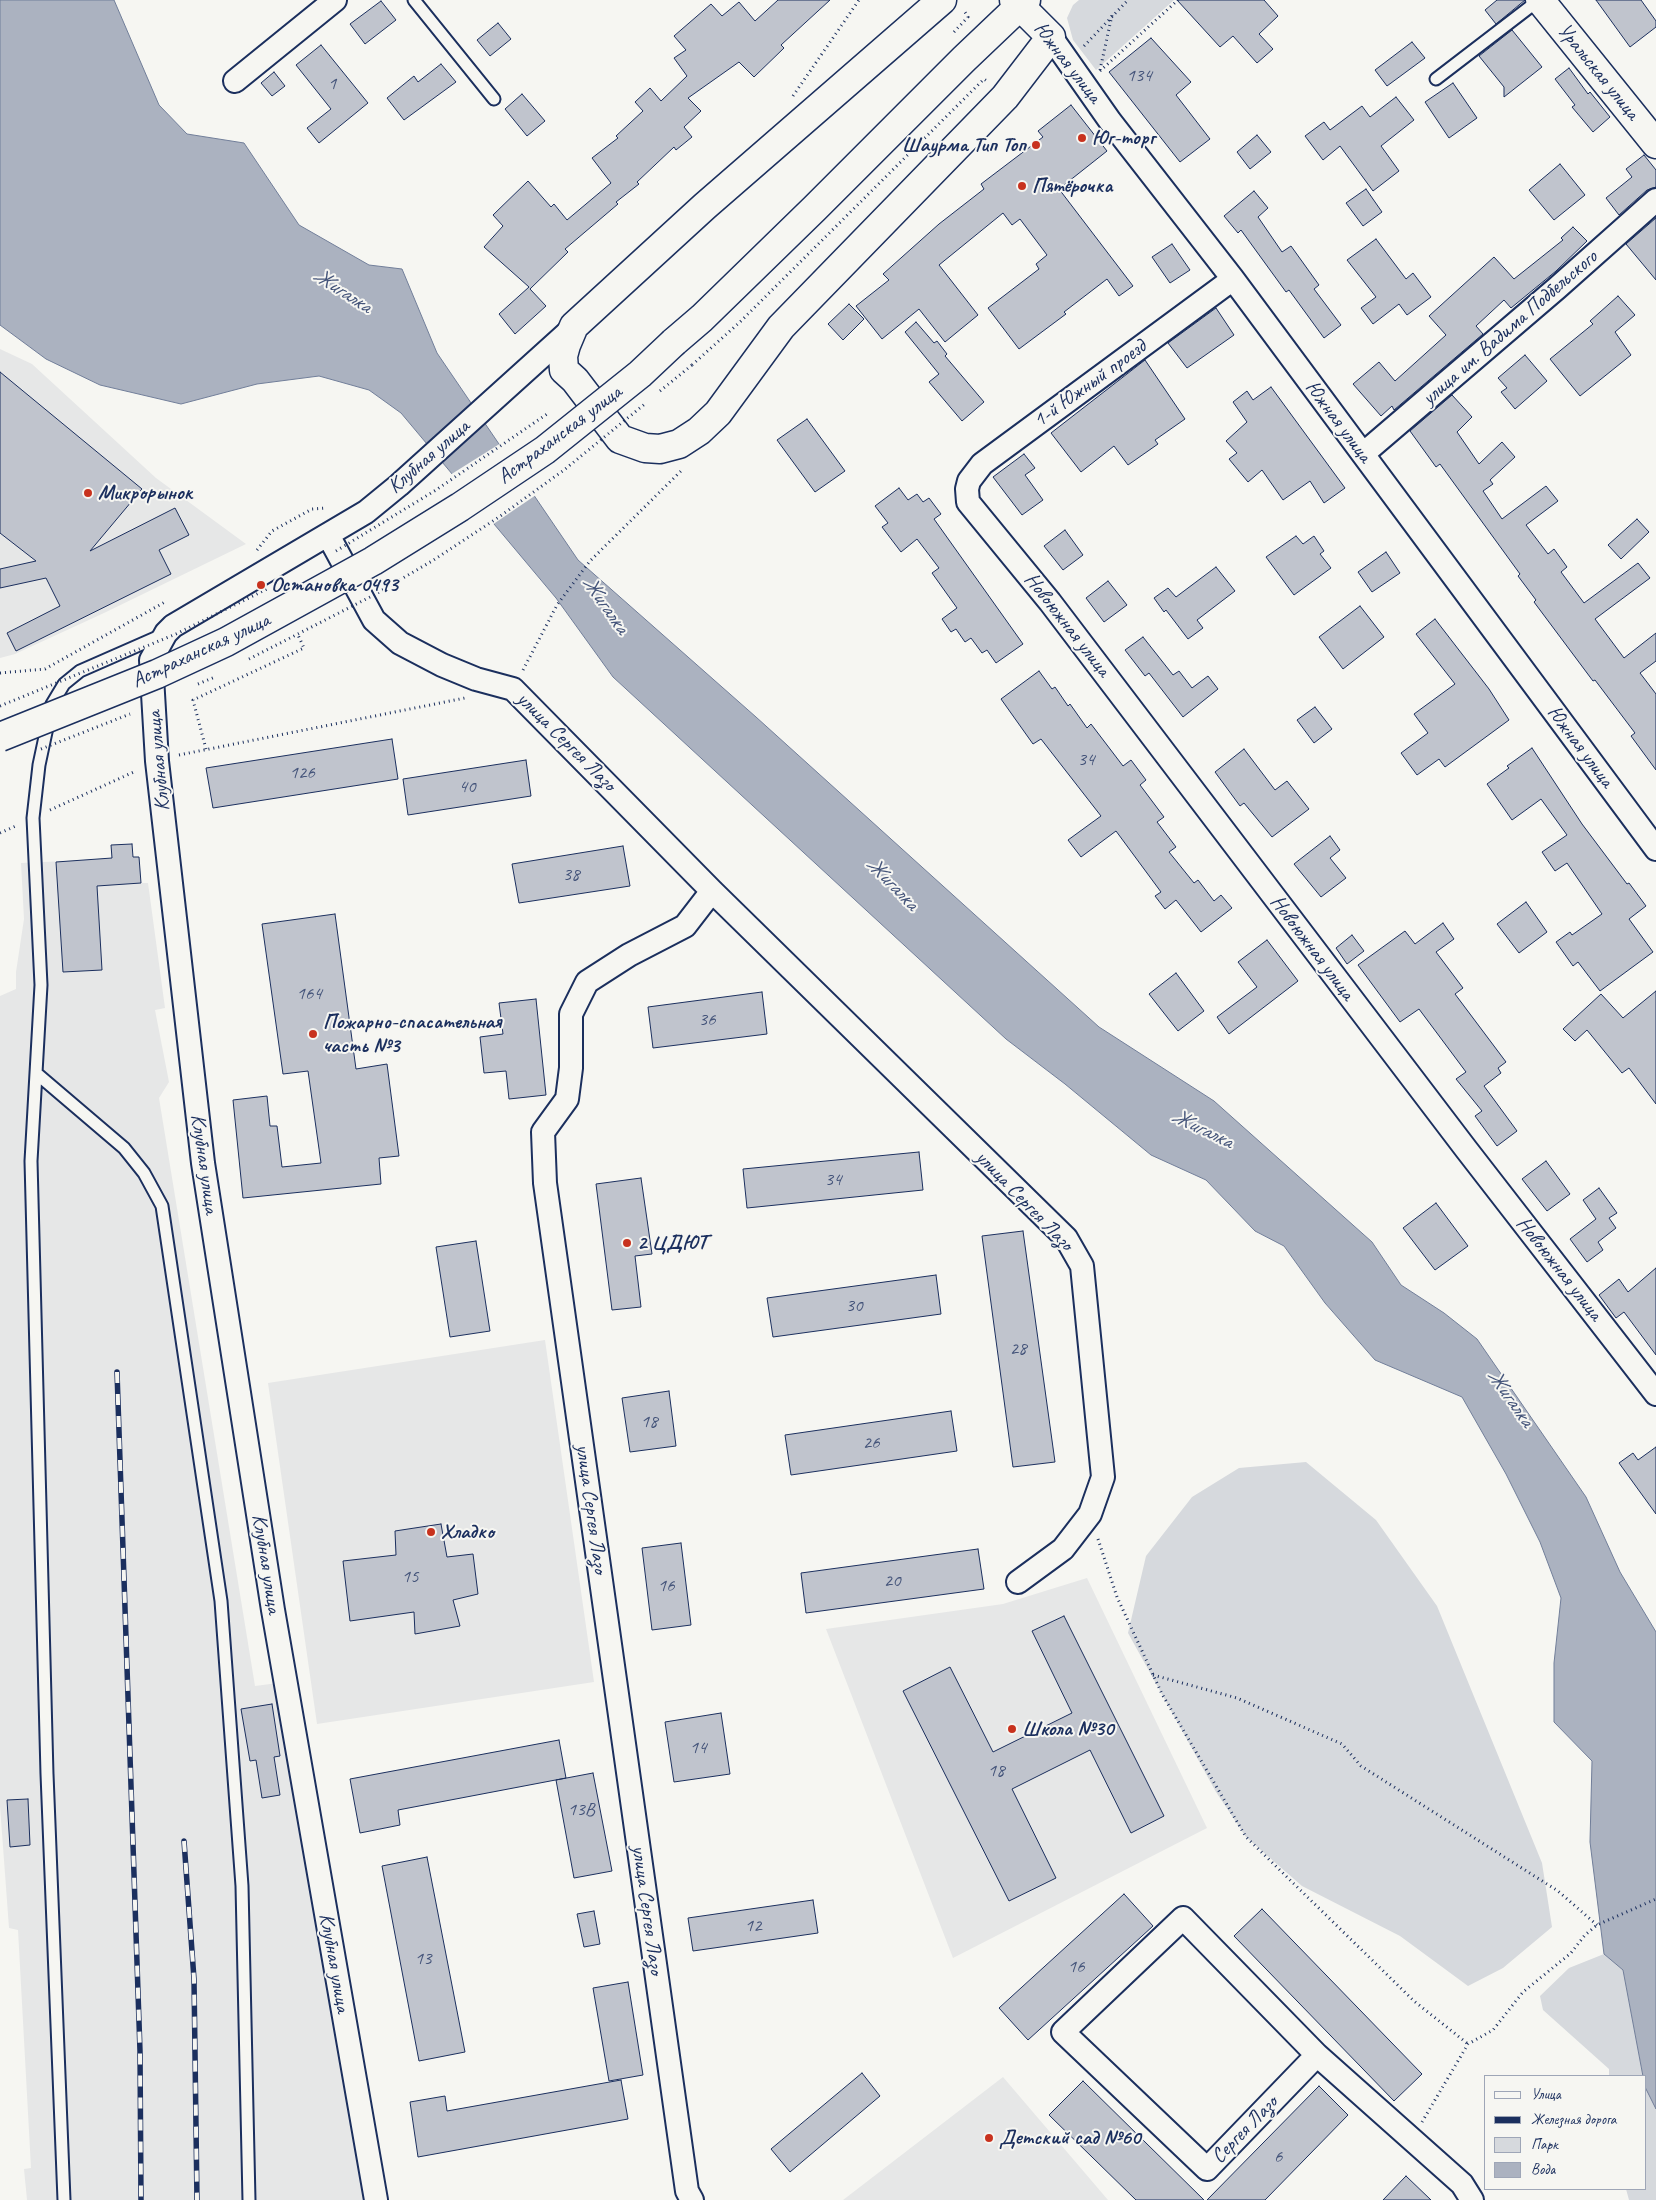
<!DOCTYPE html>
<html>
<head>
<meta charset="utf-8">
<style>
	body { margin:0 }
	#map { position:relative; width:1656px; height:2200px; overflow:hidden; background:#f6f6f2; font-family:Caveat,sans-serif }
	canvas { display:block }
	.legend { position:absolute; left:1484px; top:2075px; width:162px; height:115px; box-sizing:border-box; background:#f6f6f2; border:1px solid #9ea6b7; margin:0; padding:6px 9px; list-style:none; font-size:15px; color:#1b2f5e }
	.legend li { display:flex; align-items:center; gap:10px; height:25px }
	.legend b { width:25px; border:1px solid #9ea6b7 }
</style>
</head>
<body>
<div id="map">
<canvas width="1656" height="2200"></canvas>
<ul class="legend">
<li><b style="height:6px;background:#f6f6f2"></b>Улица</li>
<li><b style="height:6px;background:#1b2f5e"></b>Железная дорога</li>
<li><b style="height:14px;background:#d6d9dd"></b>Парк</li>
<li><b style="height:14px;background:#abb2c0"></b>Вода</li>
</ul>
</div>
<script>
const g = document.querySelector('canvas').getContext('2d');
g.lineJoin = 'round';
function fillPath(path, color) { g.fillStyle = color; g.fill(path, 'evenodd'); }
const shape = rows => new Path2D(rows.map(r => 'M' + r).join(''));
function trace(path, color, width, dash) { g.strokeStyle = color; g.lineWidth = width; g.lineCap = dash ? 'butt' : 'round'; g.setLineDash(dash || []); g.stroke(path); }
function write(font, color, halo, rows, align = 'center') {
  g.font = font + ' Caveat,sans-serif'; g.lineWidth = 4; g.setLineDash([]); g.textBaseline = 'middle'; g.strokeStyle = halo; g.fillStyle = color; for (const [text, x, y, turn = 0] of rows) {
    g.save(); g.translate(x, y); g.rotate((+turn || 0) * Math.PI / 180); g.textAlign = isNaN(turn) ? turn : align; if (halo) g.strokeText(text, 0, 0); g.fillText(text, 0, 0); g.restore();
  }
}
const built = shape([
	[0,349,32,364,156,478,246,544,104,613,15,654,0,658],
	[132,844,133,857,139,857,141,883,148,883,165,1008,155,1010,169,1082,159,1098,255,1686,278,1683,368,2200,27,2200,24,2169,31,2168,18,1930,9,1928,0,1806,0,996,16,989,16,972,24,919,21,863,111,859,111,845],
	[545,1340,594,1682,317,1724,268,1383],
	[1087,1578,1207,1828,953,1958,826,1629,1003,1604],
	[1003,2077,1108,2200,843,2200]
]);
const green = shape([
	[1079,0,1174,0,1096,70,1073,40,1067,18,1073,5],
	[1306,1462,1376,1520,1437,1606,1542,1863,1552,1927,1503,1968,1468,1986,1400,1936,1302,1886,1246,1837,1216,1792,1128,1633,1146,1556,1192,1497,1239,1468],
	[1604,1954,1623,1969,1643,2076,1609,2076,1609,2069,1543,2010,1540,1996,1569,1968],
	[1645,2083,1656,2109,1656,2200,1629,2200,1626,2189,1645,2189]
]);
const water = shape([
	[0,0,114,0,159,105,187,134,244,143,299,225,369,265,402,269,437,353,578,560,756,717,1099,1027,1214,1101,1372,1242,1401,1285,1444,1313,1477,1339,1586,1497,1620,1572,1656,1632,1656,2109,1645,2087,1623,1970,1604,1954,1590,1842,1592,1761,1554,1722,1554,1663,1561,1598,1540,1542,1506,1474,1462,1397,1375,1360,1325,1303,1284,1246,1255,1231,1206,1180,1151,1155,1065,1084,1006,1039,613,677,556,598,401,413,369,390,319,376,257,384,181,404,100,385,46,359,0,325,0,0]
]);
const pier = shape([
	[501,443,536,495,492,525,450,475]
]);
const building = shape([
	[778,0,830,0,781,45,784,48,754,77,739,62,688,98,701,111,684,127,692,137,676,150,674,147,637,182,639,184,616,202,618,204,565,249,568,252,530,289,546,306,515,334,499,314,529,287,484,247,503,226,493,215,528,181,551,207,554,204,567,220,611,183,592,158,618,138,616,136,643,111,635,102,650,88,661,101,687,76,674,58,686,50,674,36,711,4,722,16,739,2,755,21,778,0],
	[1177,0,1264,0,1278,16,1259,34,1273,49,1257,63,1233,36,1220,47,1177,0],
	[1497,0,1525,0,1496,24,1485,10,1497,0],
	[1596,0,1641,0,1656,21,1656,27,1630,47,1596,0],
	[381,1,396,20,365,44,350,24,381,1],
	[498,23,511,39,490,56,477,40,498,23],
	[1512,30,1542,67,1504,97,1504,87,1479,56,1512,30],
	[1151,38,1191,82,1176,95,1210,139,1180,162,1109,72,1151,38],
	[1412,42,1425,58,1387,86,1375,70,1412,42],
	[321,45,368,103,319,143,307,128,331,109,296,65,321,45],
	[441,64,456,82,404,120,387,98,414,76,418,82,441,64],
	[1569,68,1588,94,1590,92,1610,117,1593,132,1572,107,1575,105,1555,79,1569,68],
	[274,72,285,86,272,96,261,83,274,72],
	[1453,83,1477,118,1449,138,1425,102,1453,83],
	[522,94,545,121,527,136,505,109,522,94],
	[1396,97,1414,120,1381,146,1399,171,1373,191,1340,146,1323,160,1305,136,1324,122,1330,130,1362,106,1370,117,1396,97],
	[1071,105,1107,151,1059,189,1133,286,1119,296,1107,279,1064,312,1066,314,1019,349,988,308,1039,269,1036,264,1047,255,1020,219,1012,225,1003,213,939,265,978,315,945,342,919,309,882,339,856,306,889,280,883,274,939,224,984,189,981,184,1043,137,1038,131,1071,105],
	[1257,135,1271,152,1250,169,1237,152,1257,135],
	[1644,155,1656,170,1656,187,1647,190,1619,215,1606,198,1632,177,1626,169,1644,155],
	[1560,164,1585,195,1554,220,1529,190,1560,164],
	[1366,189,1382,212,1363,226,1346,203,1366,189],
	[1254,191,1268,208,1258,217,1282,252,1291,246,1319,285,1314,289,1341,325,1324,338,1289,290,1286,292,1241,230,1238,233,1224,216,1254,191],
	[1656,218,1656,280,1626,244,1656,218],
	[1573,227,1587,241,1556,271,1511,308,1504,300,1476,326,1483,334,1394,410,1392,406,1381,416,1353,384,1379,362,1395,381,1446,335,1429,316,1494,257,1514,279,1563,240,1561,238,1573,227],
	[1376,239,1406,279,1413,273,1431,297,1407,315,1399,304,1373,324,1361,308,1376,297,1347,260,1376,239],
	[1172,244,1190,270,1170,283,1152,257,1172,244],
	[1618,296,1635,315,1615,332,1631,355,1580,396,1550,359,1593,324,1590,321,1618,296],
	[849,304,864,319,843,340,828,324,849,304],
	[1216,308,1234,335,1187,368,1168,343,1216,308],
	[916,322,934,343,937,341,947,354,945,356,984,402,962,421,929,382,939,374,905,332,916,322],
	[1525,355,1547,381,1515,409,1501,392,1507,388,1498,378,1525,355],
	[1145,360,1185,419,1155,440,1158,444,1128,465,1114,446,1081,472,1051,433,1145,360],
	[0,372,142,489,90,551,175,508,189,535,159,550,171,574,16,651,7,633,60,606,46,578,0,588,0,569,36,561,0,533,0,372],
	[1271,387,1345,488,1324,503,1310,481,1283,500,1262,470,1248,482,1229,459,1237,453,1226,441,1247,422,1233,402,1247,391,1253,400,1271,387],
	[1452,395,1472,417,1457,432,1479,464,1502,442,1515,457,1490,480,1493,484,1483,491,1502,519,1546,486,1558,501,1526,525,1548,554,1554,549,1567,567,1561,572,1584,603,1638,563,1650,578,1595,619,1624,658,1656,633,1656,661,1640,673,1656,694,1656,770,1631,736,1635,733,1595,680,1593,681,1534,602,1536,600,1518,576,1520,574,1440,464,1436,467,1410,431,1452,395],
	[807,419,845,471,815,492,777,440,807,419],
	[1024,454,1035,468,1025,475,1043,500,1022,515,993,477,1024,454],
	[899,488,908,500,917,494,923,502,929,498,941,514,934,519,1023,644,996,663,987,650,982,653,971,638,965,642,956,629,951,632,942,619,957,608,932,573,939,568,917,539,901,552,882,527,888,523,875,506,899,488],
	[1637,519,1649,532,1621,559,1608,545,1637,519],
	[1065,530,1083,555,1063,570,1044,546,1065,530],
	[1296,536,1303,544,1314,536,1324,551,1320,554,1331,568,1294,595,1266,557,1296,536],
	[1386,552,1400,573,1372,592,1358,572,1386,552],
	[1216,567,1235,591,1197,620,1203,628,1188,639,1166,610,1164,612,1154,598,1168,588,1176,597,1216,567],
	[1108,581,1127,605,1104,622,1086,598,1108,581],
	[1360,606,1384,637,1343,669,1319,637,1360,606],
	[1435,619,1489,689,1509,720,1445,767,1439,759,1417,775,1401,753,1428,733,1414,714,1455,684,1416,634,1435,619],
	[1143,637,1173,675,1179,671,1192,688,1208,676,1218,689,1183,717,1149,673,1145,676,1125,650,1143,637],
	[1039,671,1052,689,1055,687,1068,706,1070,704,1087,728,1091,724,1123,766,1131,760,1146,780,1140,785,1164,817,1157,822,1176,847,1169,852,1194,883,1198,880,1214,901,1221,895,1232,908,1201,932,1176,900,1165,909,1155,896,1161,892,1116,831,1081,857,1068,840,1101,816,1041,739,1033,744,1001,699,1039,671],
	[1315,707,1332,729,1314,743,1297,720,1315,707],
	[392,739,398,779,213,808,206,768,392,739],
	[1532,748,1582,824,1627,884,1629,883,1646,906,1629,919,1653,952,1600,991,1578,962,1573,966,1556,942,1570,932,1572,935,1602,914,1567,863,1555,871,1542,852,1567,835,1541,799,1512,820,1487,784,1509,768,1507,766,1532,748],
	[1244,749,1275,790,1287,781,1309,809,1272,837,1244,803,1240,806,1215,772,1244,749],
	[526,760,531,796,408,815,403,779,526,760],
	[1330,836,1340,850,1330,858,1346,878,1321,897,1294,864,1330,836],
	[132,844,133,857,139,857,141,883,97,886,102,970,63,972,56,862,112,858,111,845,132,844],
	[623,846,630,886,519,903,512,864,623,846],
	[1526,902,1547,932,1519,953,1497,924,1526,902],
	[335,914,356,1069,387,1064,399,1156,379,1158,381,1184,243,1198,233,1100,267,1096,270,1126,277,1126,282,1167,321,1163,308,1071,283,1074,262,924,335,914],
	[1443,923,1454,939,1436,952,1463,988,1455,994,1506,1062,1498,1068,1501,1073,1484,1086,1517,1131,1497,1146,1475,1116,1482,1111,1456,1079,1466,1072,1419,1009,1400,1022,1358,965,1405,931,1415,944,1443,923],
	[1352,935,1364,951,1347,964,1336,948,1352,935],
	[1267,940,1298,981,1229,1034,1217,1017,1257,987,1238,962,1267,940],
	[1176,973,1204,1011,1178,1031,1149,994,1176,973],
	[1656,991,1656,1104,1629,1068,1622,1073,1587,1030,1575,1041,1563,1029,1601,994,1623,1018,1656,991],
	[762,992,767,1034,653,1048,648,1007,762,992],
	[536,999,546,1095,509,1099,506,1071,484,1073,480,1037,503,1034,499,1003,536,999],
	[919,1152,923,1190,747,1208,743,1169,919,1152],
	[1546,1161,1570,1194,1547,1211,1522,1179,1546,1161],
	[641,1178,652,1254,635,1256,641,1307,612,1310,596,1184,641,1178],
	[1599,1188,1617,1213,1609,1218,1616,1228,1598,1242,1603,1250,1587,1262,1570,1239,1596,1219,1583,1200,1599,1188],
	[1436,1203,1468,1246,1435,1270,1403,1228,1436,1203],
	[1023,1231,1055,1462,1013,1467,982,1236,1023,1231],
	[476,1241,490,1331,450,1337,436,1247,476,1241],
	[1656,1268,1656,1355,1624,1312,1616,1318,1599,1295,1619,1279,1628,1292,1656,1268],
	[936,1275,941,1314,773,1337,767,1298,936,1275],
	[669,1391,676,1446,630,1452,622,1398,669,1391],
	[951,1411,957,1451,791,1475,785,1435,951,1411],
	[1656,1447,1656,1514,1619,1463,1633,1453,1638,1460,1656,1447],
	[441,1524,447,1557,473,1554,478,1594,453,1600,460,1626,415,1634,414,1612,350,1621,343,1561,396,1555,395,1531,441,1524],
	[681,1543,691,1625,652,1630,642,1548,681,1543],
	[978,1549,984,1589,806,1613,801,1573,978,1549],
	[1064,1616,1164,1816,1131,1833,1090,1750,1012,1789,1056,1878,1009,1901,903,1691,950,1667,993,1752,1072,1713,1032,1631,1064,1616],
	[272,1704,280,1756,274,1757,280,1795,262,1798,256,1760,250,1761,241,1709,272,1704],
	[721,1713,730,1774,674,1782,665,1722,721,1713],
	[559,1740,566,1778,398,1810,400,1825,360,1833,350,1779,559,1740],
	[593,1773,612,1871,574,1878,556,1780,593,1773],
	[28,1799,30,1845,10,1847,7,1800,28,1799],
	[427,1857,465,2052,419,2061,382,1866,427,1857],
	[1124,1894,1153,1926,1028,2040,999,2008,1124,1894],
	[813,1900,818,1933,693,1951,688,1918,813,1900],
	[1262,1909,1422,2074,1394,2101,1234,1936,1262,1909],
	[594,1911,600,1944,584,1947,577,1914,594,1911],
	[628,1982,643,2075,609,2081,593,1988,628,1982],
	[862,2073,880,2096,790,2172,771,2149,862,2073],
	[621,2080,628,2119,418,2157,410,2102,445,2096,447,2111,621,2080],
	[1083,2081,1204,2200,1136,2200,1049,2115,1083,2081],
	[1319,2086,1348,2115,1265,2200,1207,2200,1319,2086],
	[1406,2176,1431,2200,1383,2200,1406,2176]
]);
const path = shape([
	[954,32,968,17,963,9],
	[1084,46,1128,0],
	[1100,70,1112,15],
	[1100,71,1178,0],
	[793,96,859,0],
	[692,365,740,322,984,79,987,81],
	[257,550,272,531,312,509,326,508],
	[523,670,557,605,590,561,683,469],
	[0,673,45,669,165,602],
	[206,749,193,700,304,648,298,635],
	[179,755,465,698],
	[50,810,136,771],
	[0,833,18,825],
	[1098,1539,1117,1597,1162,1694,1246,1837,1414,2001,1468,2044],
	[1153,1675,1237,1698,1342,1744,1361,1766,1558,1891,1597,1925],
	[1422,2122,1468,2044,1493,2030,1523,1992,1571,1953,1585,1935,1597,1925,1656,1899]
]);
const service = shape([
	[414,0,494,99],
	[1436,79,1539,0],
	[36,1073,124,1148,144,1173,162,1206,221,1601,242,1886,249,2200],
	[64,2200,47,1774,31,1161,41,985,33,818,39,765,52,704,64,684,80,671,162,635]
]);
const minor = shape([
	[1051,37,1110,121,1233,279,1656,849],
	[235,81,335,0],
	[1233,279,982,464,969,481,967,489,968,502,1050,602,1466,1149,1656,1394],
	[1363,454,1557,288,1656,200],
	[328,535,374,620,400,643,442,665,476,679,513,689,712,891,1066,1238,1082,1266,1103,1477,1090,1514,1063,1549,1018,1582],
	[1317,2055,1207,2169,1063,2032,1183,1918,1317,2055,1462,2184,1472,2200],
	[376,2200,273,1610,203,1163,157,761,151,660,166,633,173,626,366,512,399,485,574,327],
	[692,2200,687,2191,545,1183,543,1132,567,1099,571,1068,571,1014,587,982,629,955,685,926,712,891]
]);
const tertiary = shape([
	[942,0,705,206,574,326,566,345,563,356,564,370,575,380,620,439,645,448,660,449,679,444,699,431,718,413,781,327,1005,97,1051,37,1014,0],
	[1540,0,1656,144]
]);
const primary = shape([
	[674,342,702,318,815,208,964,59,1026,0]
]);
const rail = shape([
	[117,1372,140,2051,141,2200],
	[184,1841,194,1979,197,2200]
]);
const pathBridge = shape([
	[660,391,692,365],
	[336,551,436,490,547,414],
	[249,659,374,595,432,561,499,517,564,470,646,403],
	[198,684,215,677],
	[0,706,176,634,269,588],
	[41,749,130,714]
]);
const primaryBridge = shape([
	[0,737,157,674,226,642,373,561,460,507,545,450,640,374,674,342]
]);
const markers = [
	[1082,138,5,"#c8321e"],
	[1036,145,5,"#c8321e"],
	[1022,186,5,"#c8321e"],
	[88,493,5,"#c8321e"],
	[261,585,5,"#c8321e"],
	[313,1034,5,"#c8321e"],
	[627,1243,5,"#c8321e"],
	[431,1532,5,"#c8321e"],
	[1012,1729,5,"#c8321e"],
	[989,2138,5,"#c8321e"]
];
const numberNames = [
	["134",1139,76],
	["1",332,84],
	["34",1086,760],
	["126",302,773],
	["40",467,787],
	["38",571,875],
	["164",309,994],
	["36",707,1020],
	["34",833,1180],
	["30",854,1306],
	["28",1018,1349],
	["18",649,1422],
	["26",871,1443],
	["15",410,1577],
	["20",892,1581],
	["16",666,1586],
	["14",698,1748],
	["18",996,1771],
	["13В",581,1810],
	["12",753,1926],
	["13",423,1959],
	["16",1076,1967],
	["6",1278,2157]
];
const streetNames = [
	["Южная улица",1067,63,52],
	["Уральская улица",1598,72,51],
	["улица им. Вадима Подбельского",1510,328,-41],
	["1-й Южный проезд",1090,384,-36],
	["Южная улица",1338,422,53],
	["Астраханская улица",560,435,-37],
	["Клубная улица",429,457,-41],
	["Новоюжная улица",1067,625,52],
	["Астраханская улица",201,651,-25],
	["улица Сергея Лазо",566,742,45],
	["Южная улица",1580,747,53],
	["Клубная улица",159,761,-95],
	["Новоюжная улица",1312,948,53],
	["Клубная улица",204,1164,82],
	["улица Сергея Лазо",1024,1201,46],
	["Новоюжная улица",1559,1269,52],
	["улица Сергея Лазо",591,1509,82],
	["Клубная улица",266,1564,81],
	["улица Сергея Лазо",647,1910,82],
	["Клубная улица",334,1963,80],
	["Сергея Лазо",1245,2130,-46]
];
const poiNames = [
	["Юг-торг",1092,138],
	["Шаурма Тип Топ",1026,145,"right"],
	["Пятёрочка",1032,186],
	["Микрорынок",98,493],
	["Остановка 0493",271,585],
	["Пожарно-спасательная",323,1022],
	["часть №3",323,1046],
	["2 ЦДЮТ",637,1243],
	["Хладко",441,1532],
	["Школа №30",1022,1729],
	["Детский сад №60",999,2138]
];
const waterNames = [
	["Жигалка",342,291,33],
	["Жигалка",605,605,55],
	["Жигалка",892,884,46],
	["Жигалка",1202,1129,26],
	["Жигалка",1510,1398,55]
];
fillPath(built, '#e6e7e7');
fillPath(green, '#d6d9dd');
fillPath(water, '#abb2c0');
trace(water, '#717e99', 1);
fillPath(pier, '#f6f6f2');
fillPath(building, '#c0c4cd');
trace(building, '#1b2f5e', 1);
trace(service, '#1b2f5e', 15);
trace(minor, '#1b2f5e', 26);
trace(tertiary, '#1b2f5e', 31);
trace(primary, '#1b2f5e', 31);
trace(path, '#1b2f5e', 3, [1, 4]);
trace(service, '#f6f6f2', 11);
trace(minor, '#f6f6f2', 22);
trace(tertiary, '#f6f6f2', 28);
trace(primary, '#f6f6f2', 28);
trace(rail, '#1b2f5e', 5.5);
trace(rail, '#f6f6f2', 4, [11]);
trace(primaryBridge, '#1b2f5e', 31, []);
trace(pathBridge, '#1b2f5e', 3, [1, 4]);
trace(primaryBridge, '#f6f6f2', 28);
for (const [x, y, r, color] of markers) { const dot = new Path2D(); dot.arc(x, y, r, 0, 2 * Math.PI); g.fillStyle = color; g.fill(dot); trace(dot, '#f6f6f2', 2); }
write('19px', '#44547a', null, numberNames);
write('21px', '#1b2f5e', '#f6f6f2', streetNames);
write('bold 21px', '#1b2f5e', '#f6f6f2', poiNames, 'left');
write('italic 22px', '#46567b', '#f6f6f2', waterNames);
</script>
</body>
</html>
